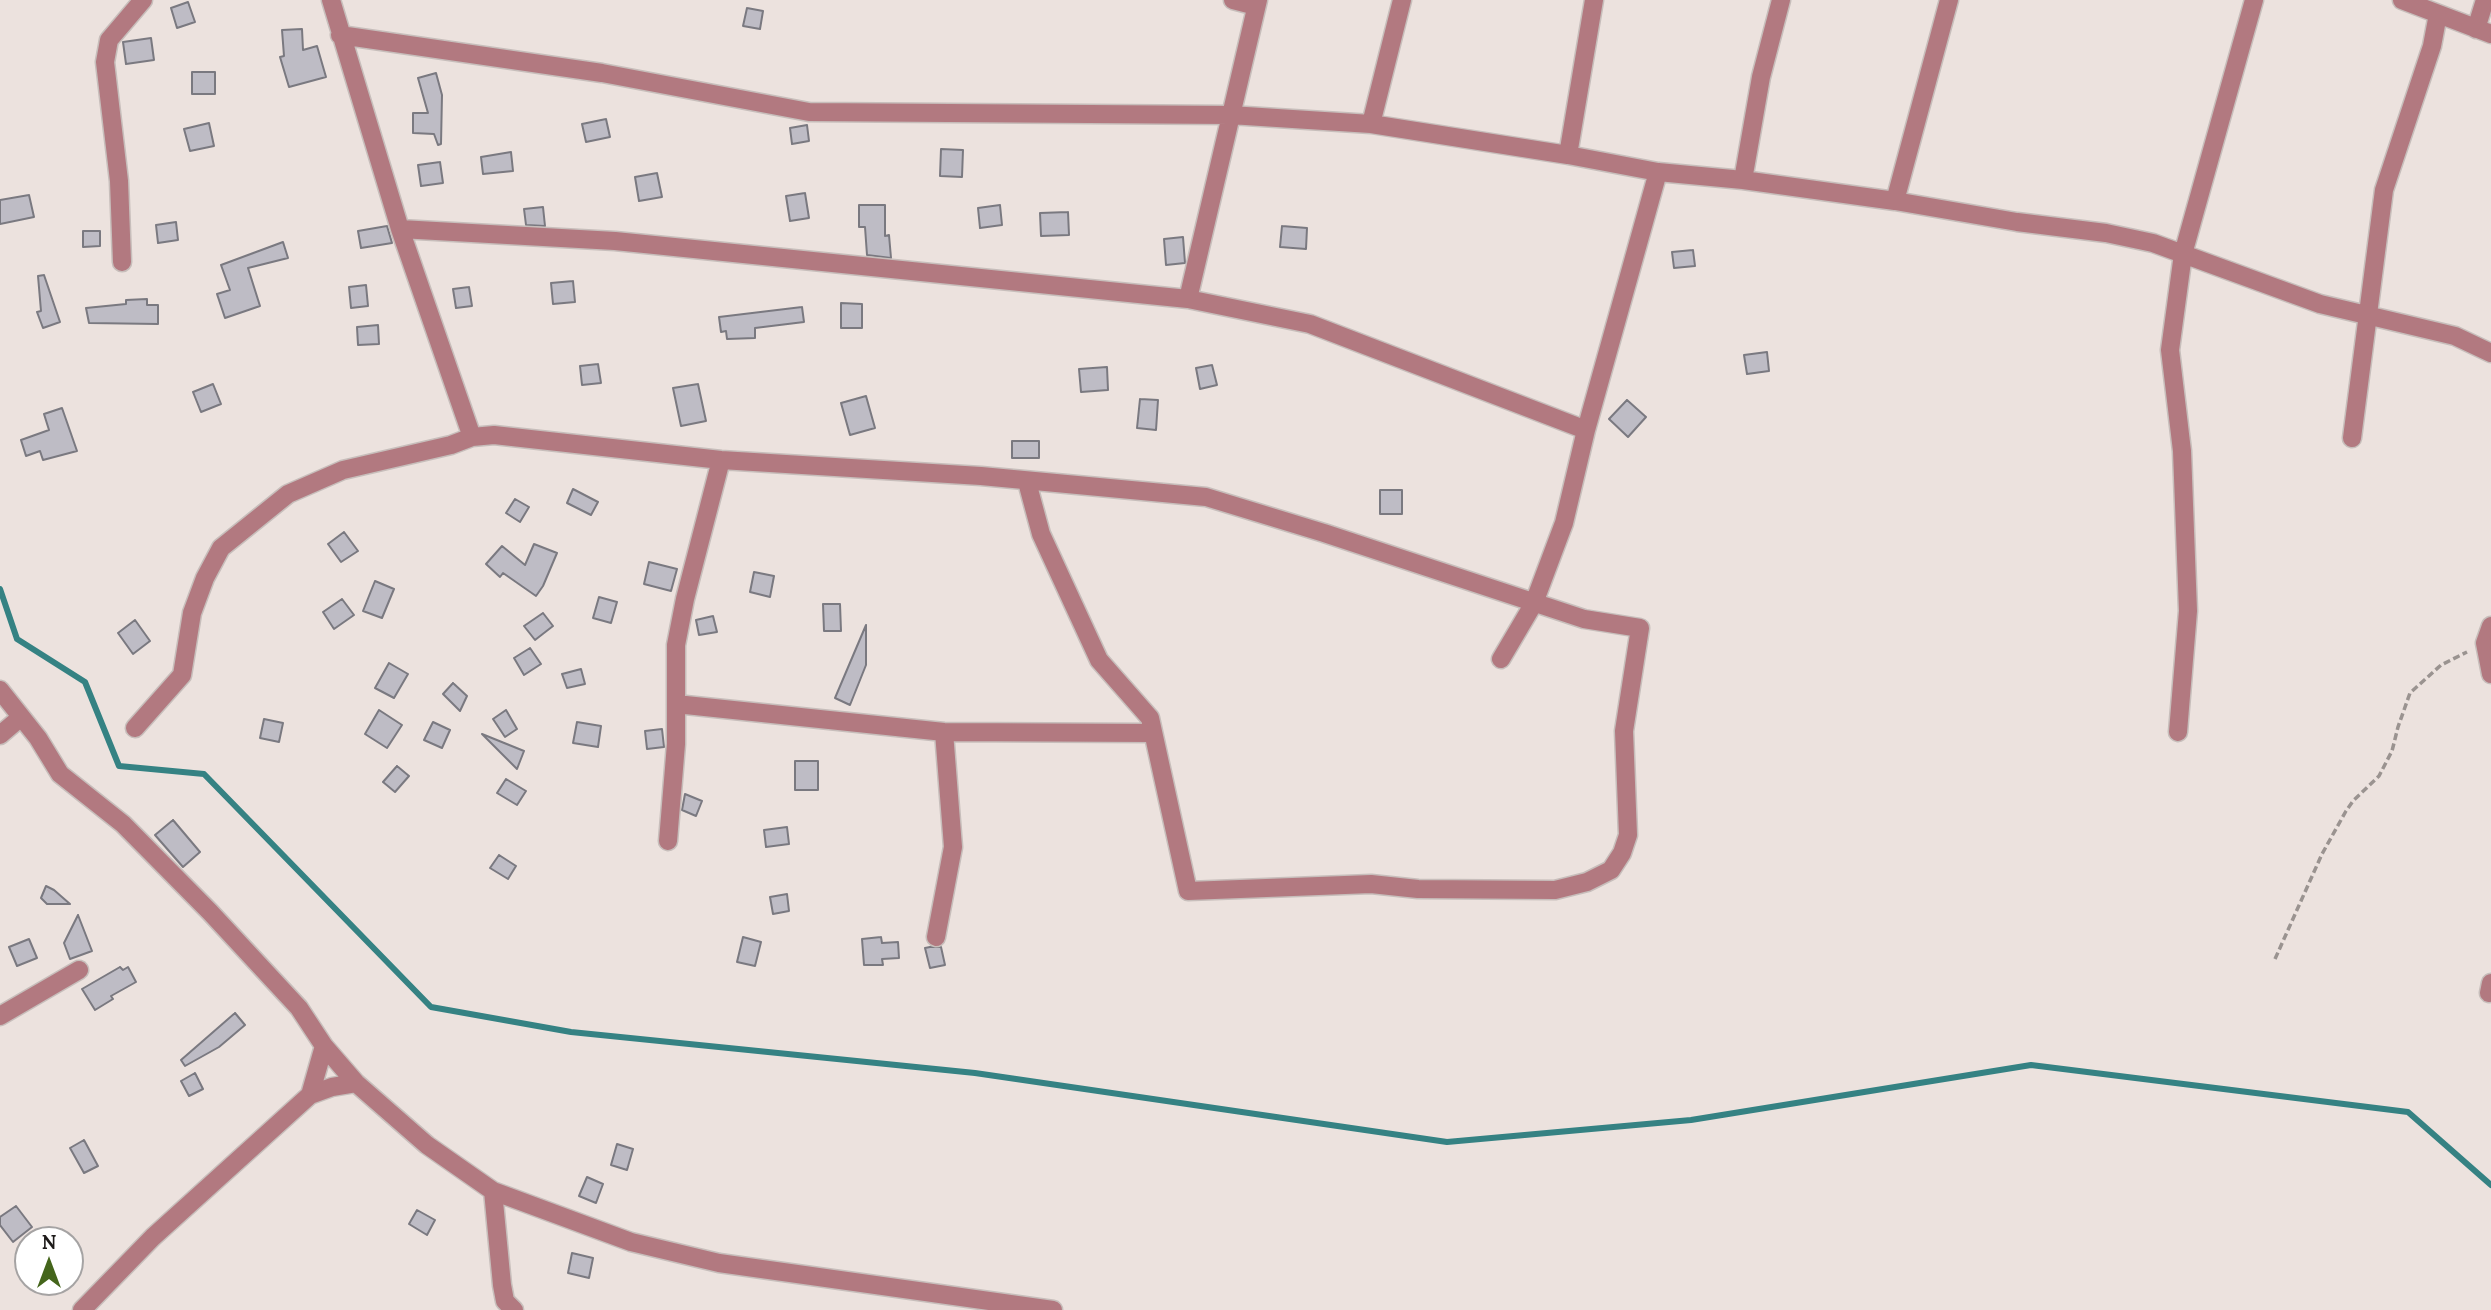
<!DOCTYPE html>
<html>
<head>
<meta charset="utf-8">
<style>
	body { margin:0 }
	#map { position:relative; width:2491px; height:1310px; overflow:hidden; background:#ece2de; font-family:Lora,serif }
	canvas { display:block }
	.north { position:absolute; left:14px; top:1226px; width:70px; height:70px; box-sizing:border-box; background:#fff; border:2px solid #a5a3a3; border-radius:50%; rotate:0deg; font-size:19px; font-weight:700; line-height:28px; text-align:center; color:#1d1a19 }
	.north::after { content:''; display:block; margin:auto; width:24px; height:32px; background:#44651b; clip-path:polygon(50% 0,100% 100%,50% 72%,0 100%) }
</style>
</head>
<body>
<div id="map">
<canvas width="2491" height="1310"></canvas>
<div class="north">N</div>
</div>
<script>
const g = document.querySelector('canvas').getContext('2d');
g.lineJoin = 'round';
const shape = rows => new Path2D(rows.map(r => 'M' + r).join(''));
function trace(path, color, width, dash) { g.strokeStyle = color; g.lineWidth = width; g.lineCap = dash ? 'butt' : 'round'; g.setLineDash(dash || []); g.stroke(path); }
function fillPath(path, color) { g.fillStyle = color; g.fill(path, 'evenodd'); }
const stream = shape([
	[0,589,17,639,85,682,119,766,204,774,431,1007,571,1032,975,1073,1447,1142,1691,1120,2031,1065,2408,1112,2491,1185]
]);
const building = shape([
	[188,2,195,22,177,28,171,8,188,2],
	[747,8,763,11,760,29,743,26,747,8],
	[302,29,303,50,317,46,326,77,289,87,280,57,284,56,282,30,302,29],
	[151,38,154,60,126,64,123,42,151,38],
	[192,72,215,72,215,94,192,94,192,72],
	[436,73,442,95,441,144,438,145,434,134,413,133,413,113,428,113,418,78,436,73],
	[606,119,610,137,586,142,582,124,606,119],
	[209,123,214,146,190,151,184,129,209,123],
	[807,125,809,141,792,144,790,128,807,125],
	[941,149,963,150,962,177,940,176,941,149],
	[511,152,513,171,483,174,481,157,511,152],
	[440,162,443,183,421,186,418,165,440,162],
	[657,173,662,197,639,201,635,177,657,173],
	[805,193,809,218,790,221,786,196,805,193],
	[29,195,34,217,0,224,0,200,29,195],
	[859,205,885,205,885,236,889,235,891,258,867,255,865,227,859,227,859,205],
	[1000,205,1002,225,980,228,978,208,1000,205],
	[543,207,545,226,526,225,524,209,543,207],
	[1068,212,1069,235,1041,236,1040,213,1068,212],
	[176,222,178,240,158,243,156,225,176,222],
	[387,226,392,243,361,248,358,231,387,226],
	[1282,226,1307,228,1306,249,1280,247,1282,226],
	[83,231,100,231,100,246,83,247,83,231],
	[1183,237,1185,263,1166,265,1164,239,1183,237],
	[283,242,288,258,248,268,260,306,225,318,217,294,230,290,221,265,283,242],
	[1693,250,1695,266,1674,268,1672,252,1693,250],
	[44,275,60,322,43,328,37,312,41,311,38,276,44,275],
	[573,281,575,302,553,304,551,283,573,281],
	[366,285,368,306,351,308,349,287,366,285],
	[469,287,472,306,456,308,453,289,469,287],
	[147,299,147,305,158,305,158,324,89,323,86,308,126,304,126,300,147,299],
	[841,303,862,304,862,328,841,328,841,303],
	[802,307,804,322,755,328,755,338,727,339,726,331,721,332,719,317,802,307],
	[378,325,379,344,358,345,357,327,378,325],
	[1767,352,1769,371,1747,374,1744,355,1767,352],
	[598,364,601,383,582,385,580,366,598,364],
	[1212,365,1217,385,1200,389,1196,368,1212,365],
	[1107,367,1108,390,1081,392,1079,369,1107,367],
	[213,384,221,404,201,412,193,392,213,384],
	[698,384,706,421,681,426,673,388,698,384],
	[866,396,875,428,850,435,841,403,866,396],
	[1140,399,1158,400,1156,430,1137,428,1140,399],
	[1627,400,1646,417,1628,437,1609,419,1627,400],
	[62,408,77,451,43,460,40,451,26,456,21,440,49,430,44,414,62,408],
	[1012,441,1039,441,1039,458,1012,458,1012,441],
	[573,489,598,502,591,515,567,503,573,489],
	[1380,490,1402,490,1402,514,1380,514,1380,490],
	[515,499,529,507,520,522,506,513,515,499],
	[344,532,358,551,341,562,328,544,344,532],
	[534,544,557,553,543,586,536,596,503,573,500,577,486,564,502,546,525,565,534,544],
	[649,562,677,569,671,591,644,584,649,562],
	[754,572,774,576,770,597,750,592,754,572],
	[375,581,394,589,382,618,363,611,375,581],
	[599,597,617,602,611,623,593,618,599,597],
	[342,599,354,615,334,629,323,612,342,599],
	[823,604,840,604,841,631,824,631,823,604],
	[543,613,553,626,535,640,524,626,543,613],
	[713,616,717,632,699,635,696,620,713,616],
	[135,620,150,641,133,654,118,633,135,620],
	[866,625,866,665,850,705,835,698,866,625],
	[530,648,541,664,524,675,514,658,530,648],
	[389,663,408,674,394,698,375,688,389,663],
	[581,669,585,684,567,688,562,674,581,669],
	[453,683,467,696,460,711,443,694,453,683],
	[379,710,402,725,387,748,365,734,379,710],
	[506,710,517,729,505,737,493,719,506,710],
	[264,719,283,723,279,742,260,738,264,719],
	[433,722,450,730,442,748,424,740,433,722],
	[577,722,601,726,598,747,573,743,577,722],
	[662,729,664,747,647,749,645,731,662,729],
	[482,734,524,751,517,769,482,734],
	[795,761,818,761,818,790,795,790,795,761],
	[397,766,409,776,395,792,383,782,397,766],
	[506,779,526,791,517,805,497,793,506,779],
	[685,794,702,801,696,816,682,810,685,794],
	[173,820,200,852,183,867,155,835,173,820],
	[787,827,789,844,766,847,764,830,787,827],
	[499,855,516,866,508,879,490,868,499,855],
	[46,886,54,890,70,904,47,904,41,898,46,886],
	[787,894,789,911,773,914,770,897,787,894],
	[78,915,92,951,70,959,64,943,78,915],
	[743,937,761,942,755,966,737,962,743,937],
	[881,937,882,943,898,942,899,958,882,959,883,965,864,965,862,939,881,937],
	[29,939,37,958,17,966,9,947,29,939],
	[930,947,941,947,945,965,930,968,925,948,930,947],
	[120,967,123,970,128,967,136,982,111,996,113,999,95,1010,82,989,120,967],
	[235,1013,245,1025,219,1047,185,1066,181,1060,235,1013],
	[195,1073,203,1089,189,1096,181,1081,195,1073],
	[84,1140,98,1166,84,1173,70,1148,84,1140],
	[617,1144,633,1149,627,1170,611,1165,617,1144],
	[587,1177,603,1184,596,1203,579,1196,587,1177],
	[16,1206,32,1227,13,1242,0,1225,0,1217,16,1206],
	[417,1210,435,1220,427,1235,409,1224,417,1210],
	[572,1253,593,1258,589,1278,568,1273,572,1253]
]);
const path = shape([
	[2275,959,2322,854,2346,811,2353,801,2379,776,2392,751,2398,727,2410,693,2441,665,2467,652]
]);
const street = shape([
	[331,0,400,229,472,437],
	[1233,0,1256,6],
	[2402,0,2491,34],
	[2476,29,2485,0],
	[340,35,602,73,809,112,1230,115,1371,124,1568,155,1658,172,1743,180,1895,201,2017,222,2106,233,2153,243,2320,304,2455,336,2491,353],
	[1371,124,1402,0],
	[1568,155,1594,0],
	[1743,180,1761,77,1781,0],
	[1895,201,1949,0],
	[400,229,615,241,1188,299,1310,324,1586,430],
	[122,262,119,181,105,62,109,40,143,0],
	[1188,299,1258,0],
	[2352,438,2384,190,2432,46,2438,14],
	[2491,626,2485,643,2491,674],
	[1501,659,1534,603,1564,523,1586,430,1658,172],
	[0,690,38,738,60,774,123,824,210,912,299,1008,324,1046,356,1083,427,1145,493,1191,631,1242,719,1263,1053,1310],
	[676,704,944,732,1153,733],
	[135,728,182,675,192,613,205,578,221,548,288,494,343,470,451,445,472,437,494,435,721,460,981,476,1206,497,1324,533,1584,619,1640,628,1624,731,1628,835,1622,853,1611,870,1587,882,1555,890,1418,889,1371,884,1188,891,1150,718,1099,660,1041,534,1027,482],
	[2178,732,2188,611,2182,451,2170,350,2183,254,2254,0],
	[0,735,20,718],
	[668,841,676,744,676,645,685,599,721,460],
	[936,937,953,847,944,732],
	[2489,993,2491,983],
	[0,1016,79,970],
	[310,1095,324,1046],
	[493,1191,502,1285,505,1301,514,1310],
	[82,1310,153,1237,310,1095,332,1087,356,1083]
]);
trace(stream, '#358283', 6);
fillPath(building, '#bebcc5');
trace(building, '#7a7980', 2);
trace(street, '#c7bebb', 21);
trace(path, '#9a9390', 3.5, [7, 3.5]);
trace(street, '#b27980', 18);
</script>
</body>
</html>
